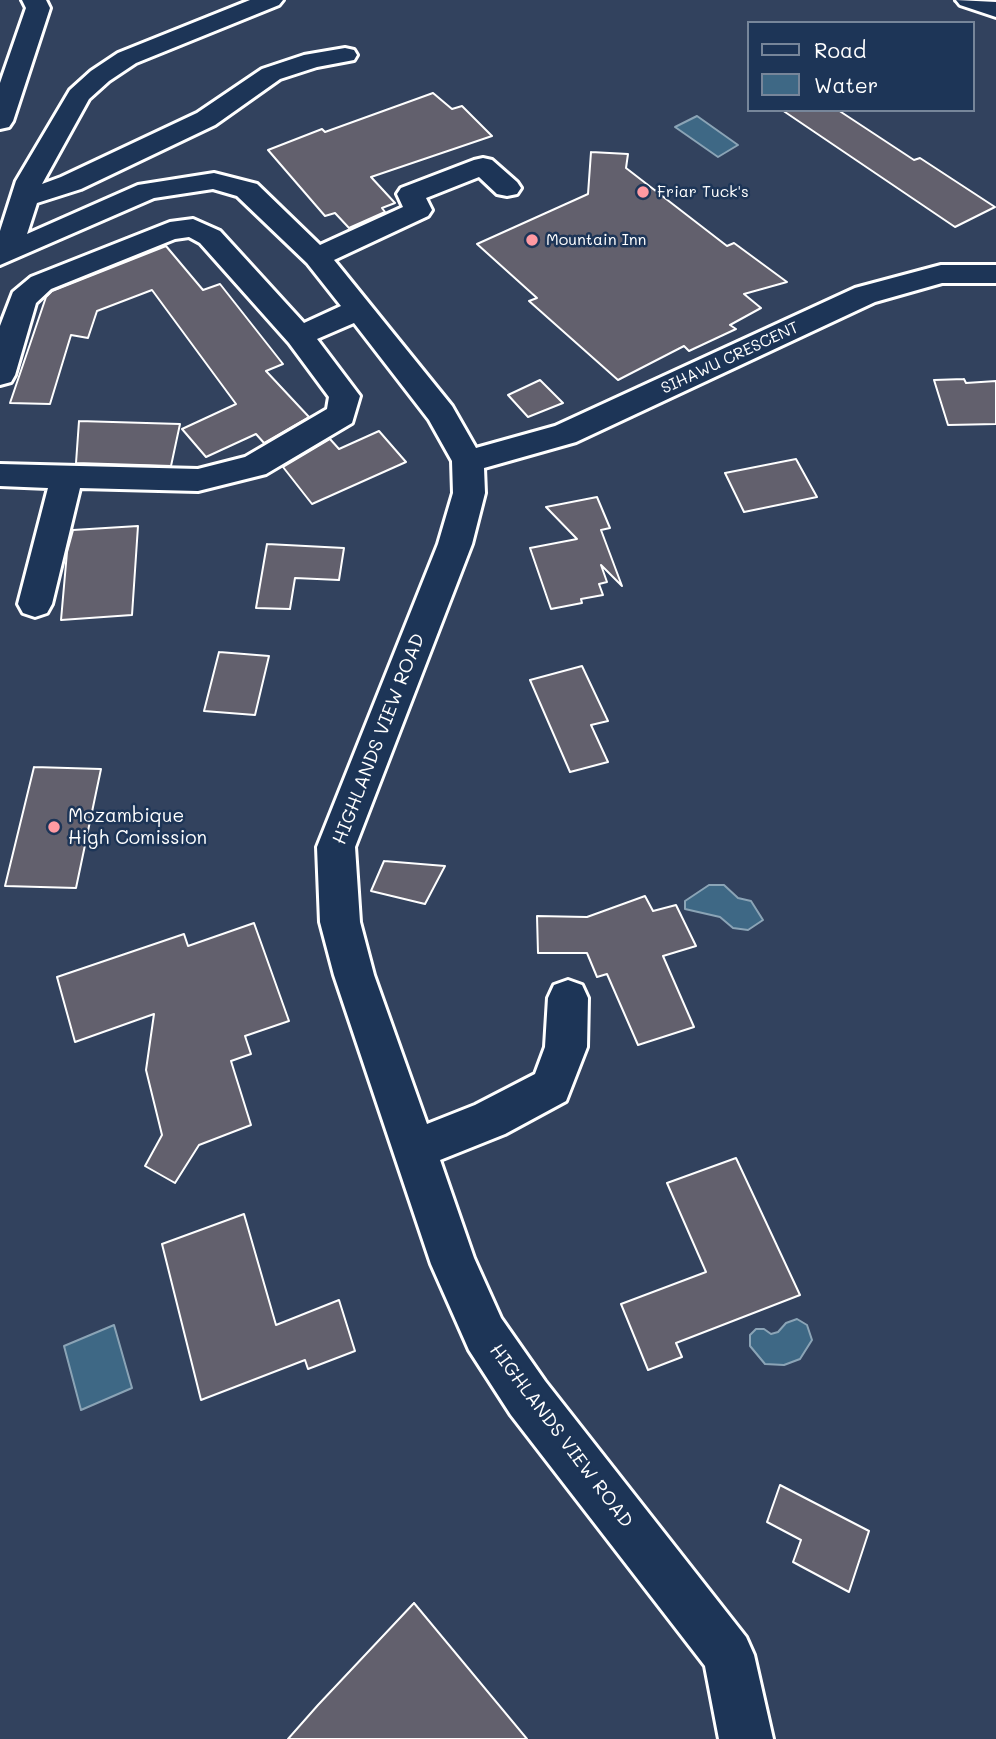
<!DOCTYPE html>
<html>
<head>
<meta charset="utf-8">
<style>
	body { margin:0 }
	#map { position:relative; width:996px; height:1739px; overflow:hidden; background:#32425e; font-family:Mali,sans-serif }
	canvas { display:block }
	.legend { position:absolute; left:747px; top:21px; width:228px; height:91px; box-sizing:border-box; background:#1d3557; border:2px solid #77869a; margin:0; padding:9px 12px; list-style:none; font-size:21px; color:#fff }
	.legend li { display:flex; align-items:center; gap:14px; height:35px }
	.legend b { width:35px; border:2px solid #77869a }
</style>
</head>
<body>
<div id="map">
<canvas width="996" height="1739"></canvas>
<ul class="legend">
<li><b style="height:9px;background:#1d3557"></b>Road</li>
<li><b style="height:19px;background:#3e6885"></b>Water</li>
</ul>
</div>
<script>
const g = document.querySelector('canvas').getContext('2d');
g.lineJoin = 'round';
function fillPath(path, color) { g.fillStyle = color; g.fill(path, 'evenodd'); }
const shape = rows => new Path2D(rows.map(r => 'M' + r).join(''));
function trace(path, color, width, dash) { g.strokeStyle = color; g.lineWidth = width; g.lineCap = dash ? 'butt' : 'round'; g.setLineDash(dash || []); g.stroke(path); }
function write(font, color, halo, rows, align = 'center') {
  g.font = font + ' Mali,sans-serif'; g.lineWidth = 5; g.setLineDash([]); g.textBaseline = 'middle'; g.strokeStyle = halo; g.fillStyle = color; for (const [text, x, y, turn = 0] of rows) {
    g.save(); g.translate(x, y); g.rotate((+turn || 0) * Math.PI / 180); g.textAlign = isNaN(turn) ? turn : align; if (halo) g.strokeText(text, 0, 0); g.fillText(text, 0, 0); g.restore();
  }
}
const water = shape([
	[697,116,738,145,718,157,675,127,697,116],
	[709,885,724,885,738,898,751,901,763,920,748,930,733,928,720,917,685,909,685,901,709,885],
	[797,1319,807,1325,812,1340,800,1359,784,1365,765,1364,750,1346,750,1335,756,1329,764,1329,771,1334,778,1332,786,1323,797,1319],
	[114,1325,132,1388,81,1410,64,1346,114,1325]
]);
const building = shape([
	[433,93,452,109,462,106,492,136,371,177,395,203,382,208,385,212,349,228,335,213,325,216,268,150,322,129,325,132,433,93],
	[782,110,838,110,914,160,920,158,995,207,955,227,782,110],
	[591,152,628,154,626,168,727,246,734,243,787,282,744,294,761,308,730,325,736,329,689,351,684,346,618,380,529,301,537,298,477,244,588,194,591,152],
	[166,246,203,290,220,284,283,364,266,371,309,417,264,443,256,434,206,457,182,429,236,404,152,290,97,311,88,338,71,335,50,404,10,403,46,297,52,291,166,246],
	[964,379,966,383,996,381,996,424,948,425,934,380,964,379],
	[540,380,563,403,528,417,508,395,540,380],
	[79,421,180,424,171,466,76,463,79,421],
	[379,431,406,462,312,504,283,467,330,439,339,449,379,431],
	[796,459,817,497,744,512,725,473,796,459],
	[597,497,610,528,601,530,622,586,601,565,607,582,599,584,603,595,581,599,582,603,551,609,530,548,577,539,546,507,597,497],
	[138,526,132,615,61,620,67,552,73,530,138,526],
	[267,544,344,548,339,580,295,578,290,609,256,608,267,544],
	[219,652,269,656,255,715,204,711,219,652],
	[582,666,608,721,591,725,608,762,570,772,530,680,582,666],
	[34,767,101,769,76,888,5,886,34,767],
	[384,861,445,866,425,904,371,891,384,861],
	[645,896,653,911,676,905,696,946,663,956,694,1027,638,1045,607,974,597,977,587,953,538,953,537,916,587,917,645,896],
	[254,923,289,1021,245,1036,251,1054,231,1061,251,1125,199,1145,175,1183,145,1166,162,1135,146,1070,154,1014,75,1042,57,977,184,934,188,946,254,923],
	[736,1158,800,1295,676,1343,682,1357,648,1370,621,1304,706,1272,667,1183,736,1158],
	[244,1214,276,1325,339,1300,355,1351,308,1369,305,1360,201,1400,162,1244,244,1214],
	[780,1485,869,1531,849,1592,793,1562,801,1540,767,1522,780,1485],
	[414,1603,527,1739,288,1739,318,1705,414,1603]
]);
const minor = shape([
	[22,0,46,0,50,8,13,121,9,127,0,129,0,83,26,8,22,0],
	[250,0,283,0,279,5,136,63,109,81,89,99,42,184,61,177,197,113,262,69,304,55,345,48,354,50,357,55,354,60,317,67,280,79,215,125,81,189,37,203,27,234,138,185,214,173,257,184,320,245,403,207,397,194,401,188,474,160,483,158,492,160,517,182,521,188,517,194,507,196,497,194,479,177,426,198,432,210,428,216,334,260,452,406,476,448,555,426,855,288,941,265,996,265,996,283,942,283,875,302,576,442,484,468,485,493,472,544,355,847,360,922,374,975,427,1124,475,1105,535,1074,545,1047,548,998,554,985,568,980,582,985,588,998,587,1047,566,1101,505,1134,440,1160,474,1258,501,1318,545,1381,746,1637,754,1655,773,1739,719,1739,705,1666,511,1415,469,1350,431,1264,334,975,320,922,317,847,438,544,453,493,452,461,429,420,354,323,317,339,360,396,352,423,266,474,198,491,80,488,52,604,47,613,35,617,23,613,18,604,48,488,0,486,0,464,198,469,245,457,327,409,329,397,289,343,200,243,189,237,175,239,51,289,36,303,15,375,11,382,0,385,0,326,13,292,31,277,170,222,193,219,220,231,304,323,341,306,307,263,237,196,213,189,154,198,0,265,0,231,16,181,70,90,91,71,118,53,250,0],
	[956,0,996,2,996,17,960,5,956,0]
]);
const markers = [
	[643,192,7,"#ff9aa2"],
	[532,240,7,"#ff9aa2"],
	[54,827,7,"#ff9aa2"]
];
const farPoinames = [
	["Friar Tuck's",657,192],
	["Mountain Inn",546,240]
];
const farStreetnames = [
	["SIHAWU CRESCENT",730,358,-25]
];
const streetNames = [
	["HIGHLANDS VIEW ROAD",379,739,-69],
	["HIGHLANDS VIEW ROAD",561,1436,53]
];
const poiNames = [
	["Mozambique",68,816],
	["High Comission",68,838]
];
fillPath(water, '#3e6885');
trace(water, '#8ba4b6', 2);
fillPath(building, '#62606d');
trace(building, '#fff', 2);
trace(minor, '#fff', 6);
fillPath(minor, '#1d3557');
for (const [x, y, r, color] of markers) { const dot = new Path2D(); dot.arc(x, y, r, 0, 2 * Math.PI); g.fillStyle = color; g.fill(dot); trace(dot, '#1d3557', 2.5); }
write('16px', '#fff', '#1d3557', farPoinames, 'left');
write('16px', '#fff', '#1d3557', farStreetnames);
write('19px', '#fff', '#1d3557', streetNames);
write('19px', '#fff', '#1d3557', poiNames, 'left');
</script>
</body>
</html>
